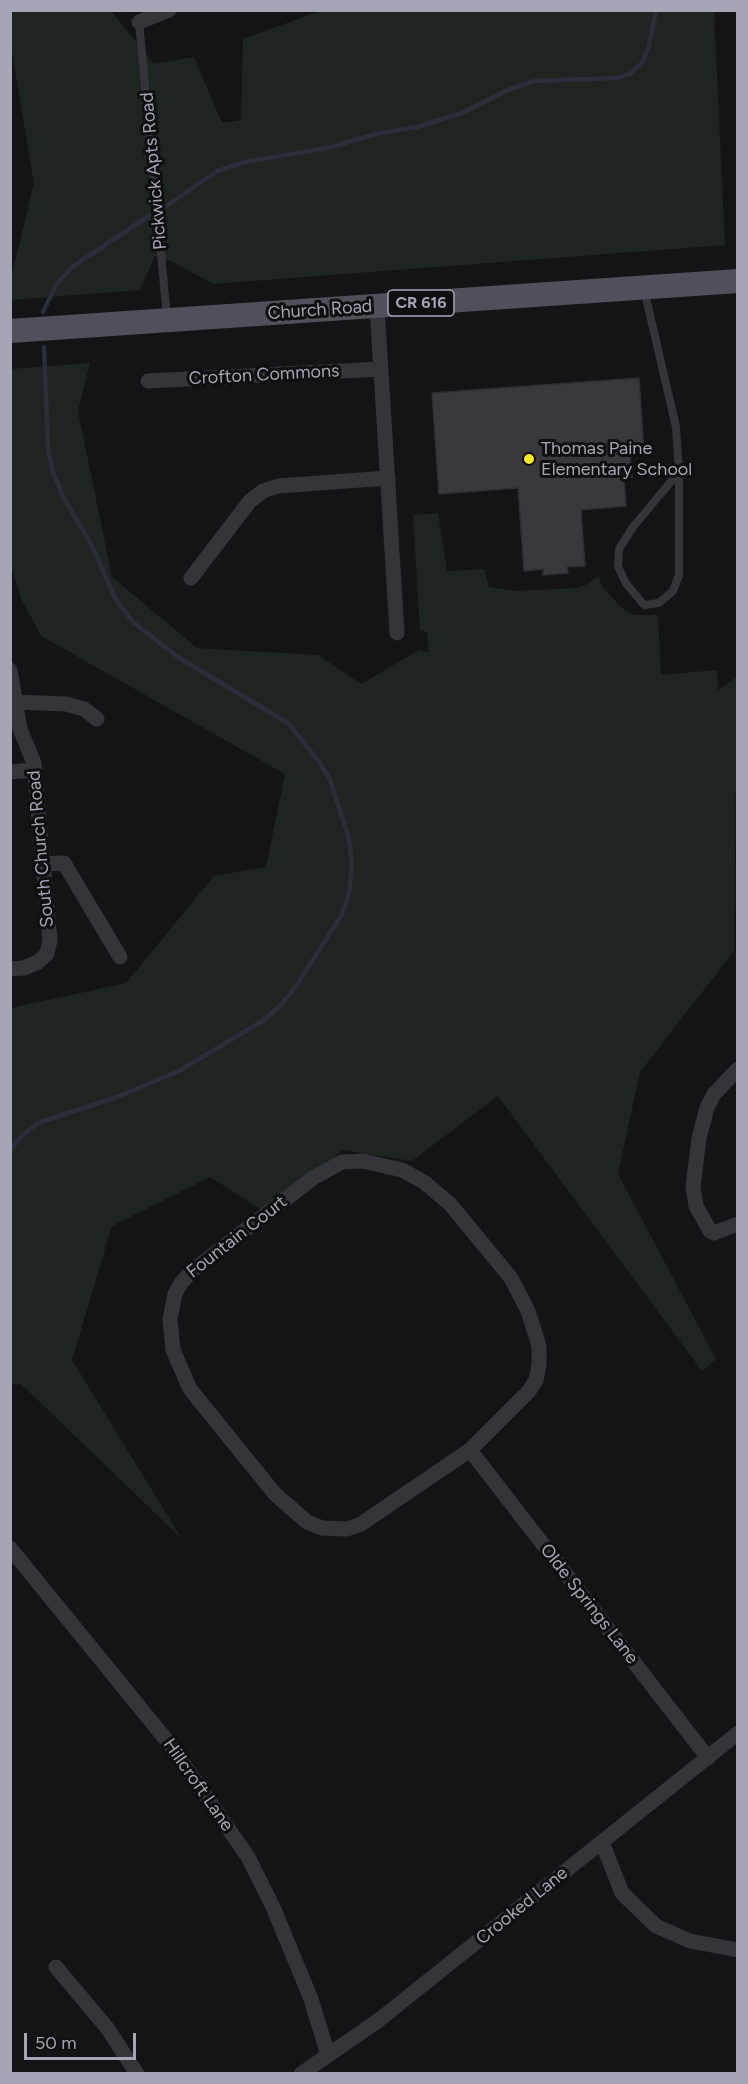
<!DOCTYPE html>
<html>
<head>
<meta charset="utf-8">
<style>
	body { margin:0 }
	#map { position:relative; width:748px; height:2084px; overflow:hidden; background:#141315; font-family:Figtree,sans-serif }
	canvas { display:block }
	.frame { position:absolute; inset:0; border:12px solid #a5a5b6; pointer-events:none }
	.scale { position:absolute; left:24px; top:2033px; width:112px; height:27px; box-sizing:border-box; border:3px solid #a5a5b6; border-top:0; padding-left:8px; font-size:18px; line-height:21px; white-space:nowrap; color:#a5a5b6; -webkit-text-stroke:4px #0f0f10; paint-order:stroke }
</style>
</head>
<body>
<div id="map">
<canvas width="748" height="2084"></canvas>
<div class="frame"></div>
<div class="scale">50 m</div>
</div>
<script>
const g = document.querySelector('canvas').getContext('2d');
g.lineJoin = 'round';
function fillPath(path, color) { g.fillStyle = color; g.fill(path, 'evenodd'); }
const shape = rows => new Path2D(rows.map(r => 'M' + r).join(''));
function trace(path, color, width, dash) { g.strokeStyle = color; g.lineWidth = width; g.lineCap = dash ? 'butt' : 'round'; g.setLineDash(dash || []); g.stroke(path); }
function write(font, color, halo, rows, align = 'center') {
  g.font = font + ' Figtree,sans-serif'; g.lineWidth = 6; g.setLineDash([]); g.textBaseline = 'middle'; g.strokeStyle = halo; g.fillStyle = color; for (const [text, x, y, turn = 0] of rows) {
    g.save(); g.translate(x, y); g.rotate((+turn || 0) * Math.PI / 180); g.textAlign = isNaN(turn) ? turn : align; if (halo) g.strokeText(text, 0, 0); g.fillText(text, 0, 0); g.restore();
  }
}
const green = shape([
	[11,11,111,11,154,64,194,57,222,123,241,120,243,39,320,11,714,11,725,245,213,284,175,263,155,256,140,290,11,300,11,278,34,183,11,45],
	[90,363,78,411,112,577,197,648,318,655,361,684,419,650,429,653,427,632,420,630,413,515,438,513,447,571,484,569,489,587,514,591,577,588,588,584,598,576,603,588,625,611,633,615,658,615,661,675,717,670,718,690,737,677,734,951,640,1072,618,1174,716,1359,702,1371,498,1096,412,1161,343,1150,265,1212,210,1177,112,1226,72,1360,182,1539,21,1384,11,1385,11,1008,126,983,214,876,266,867,285,774,41,636,21,598,10,563,11,369]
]);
const stream = shape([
	[165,207,217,171,245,162,327,148,376,134,417,127,462,113,510,89,535,81,617,78,631,73,642,63,649,46,656,10],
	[43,312,56,285,72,267,149,216],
	[10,1150,22,1136,38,1123,117,1097,179,1071,264,1020,282,1004,298,983,341,916,349,894,352,865,349,839,330,780,320,763,288,723,179,658,133,622,116,600,93,548,63,496,53,472,48,449,44,347]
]);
const building = shape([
	[639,378,644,452,630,454,632,477,624,477,626,506,581,510,585,566,567,567,568,573,543,575,543,569,524,571,518,488,439,494,432,393,639,378]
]);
const lane = shape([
	[139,22,167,317],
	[644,289,676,427,679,472],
	[679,472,679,575,673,591,659,603,644,605,625,582,618,566,619,549,633,527,679,472]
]);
const street = shape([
	[139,22,169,10],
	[377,306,397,633],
	[148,381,381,369],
	[191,578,250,501,263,491,278,486,388,478],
	[10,670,20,729,34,763,50,940,47,954,38,962,24,968,10,969],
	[14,702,66,704,84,709,97,719],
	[10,772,35,770],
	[43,864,64,863,120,957],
	[738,1069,714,1094,707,1108,699,1138,693,1187,696,1206,710,1231,714,1233,738,1224],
	[363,1161,402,1170,424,1182,450,1204,511,1278,528,1311,539,1346,539,1365,536,1380,529,1391,470,1450,361,1524,347,1529,322,1528,307,1522,275,1494,190,1389,173,1350,170,1319,175,1294,181,1283,192,1271,313,1178,342,1162,363,1161],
	[470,1450,708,1758],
	[10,1548,168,1742,248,1857,273,1907,311,1999,328,2055],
	[602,1842,622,1893,656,1926,690,1941,738,1950],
	[56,1967,108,2029,137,2074],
	[301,2074,379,2020,738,1733]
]);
const primary = shape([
	[10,331,738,281]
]);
const markers = [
	[529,459,6,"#f8e829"]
];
const shields = [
	[421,303,66]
];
const shieldNames = [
	["CR 616",421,303]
];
const streetNames = [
	["Pickwick Apts Road",154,171,-95],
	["Church Road",320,310,-4],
	["Crofton Commons",264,375,-3],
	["South Church Road",41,849,-95],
	["Fountain Court",237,1237,-38],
	["Olde Springs Lane",589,1604,52],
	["Hillcroft Lane",198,1785,55],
	["Crooked Lane",522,1906,-39]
];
const poiNames = [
	["Thomas Paine",541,449],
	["Elementary School",541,470]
];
fillPath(green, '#1e2520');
trace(stream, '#292e3a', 4.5);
fillPath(building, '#39383d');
trace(building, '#2e2d31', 1.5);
trace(lane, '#35343a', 8);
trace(street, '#35343a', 15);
trace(primary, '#51505a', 24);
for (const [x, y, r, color] of markers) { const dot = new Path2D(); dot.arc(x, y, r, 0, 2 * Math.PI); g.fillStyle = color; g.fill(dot); trace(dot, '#0f0f10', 2); }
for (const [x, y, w] of shields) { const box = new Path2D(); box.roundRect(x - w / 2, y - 13, w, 26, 4.5); g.fillStyle = '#0f0f10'; g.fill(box); trace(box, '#a5a5b6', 1.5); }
write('bold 16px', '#a5a5b6', null, shieldNames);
write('18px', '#a5a5b6', '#0f0f10', streetNames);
write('18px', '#a5a5b6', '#0f0f10', poiNames, 'left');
</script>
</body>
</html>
